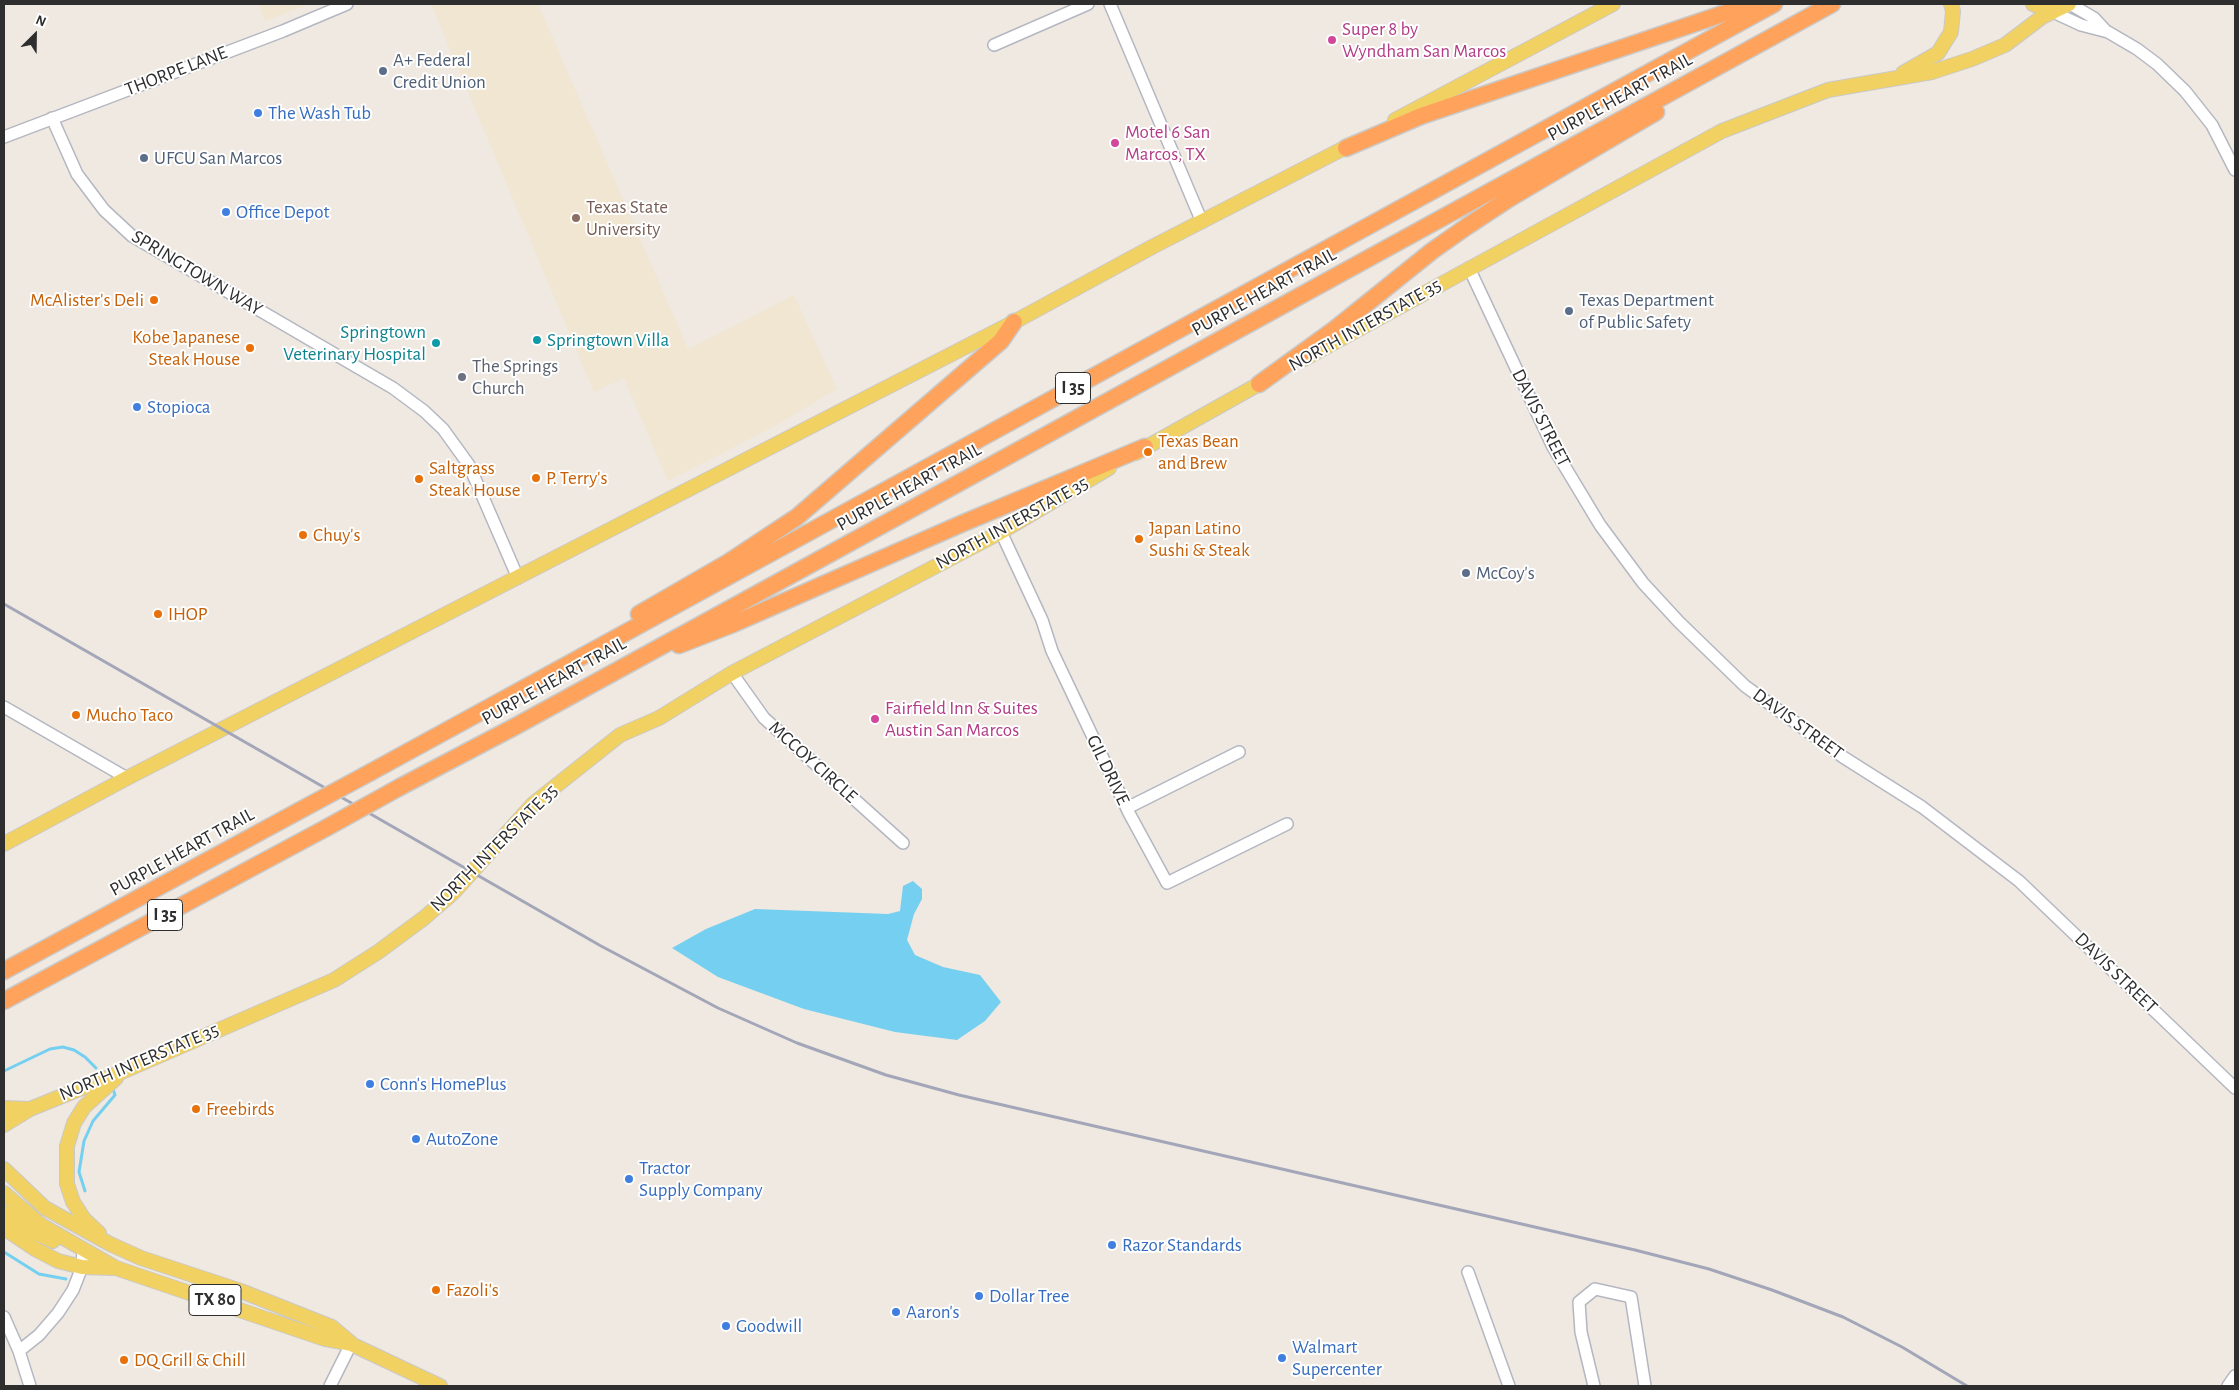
<!DOCTYPE html>
<html>
<head>
<meta charset="utf-8">
<style>
	body { margin:0 }
	#map { position:relative; width:2239px; height:1390px; overflow:hidden; background:#efe9e1; font-family:"Alegreya Sans",sans-serif }
	canvas { display:block }
	.frame { position:absolute; inset:0; border:5px solid #2e2e2e; pointer-events:none }
	.north { position:absolute; left:10px; top:10px; width:50px; height:50px; -webkit-text-stroke:4px #fff; paint-order:stroke; rotate:23deg; font-size:14px; font-weight:700; line-height:20px; text-align:center; color:#2e2e2e }
	.north::after { content:''; display:block; margin:auto; width:18px; height:22px; background:#2e2e2e; clip-path:polygon(50% 0,100% 100%,50% 72%,0 100%) }
</style>
</head>
<body>
<div id="map">
<canvas width="2239" height="1390"></canvas>
<div class="frame"></div>
<div class="north">N</div>
</div>
<script>
const g = document.querySelector('canvas').getContext('2d');
g.lineJoin = 'round';
function fillPath(path, color) { g.fillStyle = color; g.fill(path, 'evenodd'); }
const shape = rows => new Path2D(rows.map(r => 'M' + r).join(''));
function trace(path, color, width, dash) { g.strokeStyle = color; g.lineWidth = width; g.lineCap = dash ? 'butt' : 'round'; g.setLineDash(dash || []); g.stroke(path); }
function write(font, color, halo, rows, align = 'center') {
  g.font = font + ' "Alegreya Sans",sans-serif'; g.lineWidth = 4; g.setLineDash([]); g.textBaseline = 'middle'; g.strokeStyle = halo; g.fillStyle = color; for (const [text, x, y, turn = 0] of rows) {
    g.save(); g.translate(x, y); g.rotate((+turn || 0) * Math.PI / 180); g.textAlign = isNaN(turn) ? turn : align; if (halo) g.strokeText(text, 0, 0); g.fillText(text, 0, 0); g.restore();
  }
}
const education = shape([
	[258,4,309,4,265,21],
	[431,4,538,4,688,349,794,295,837,389,773,427,668,481,624,378,594,392]
]);
const water = shape([
	[913,881,922,889,922,899,914,914,907,940,915,955,943,967,980,975,1001,1002,985,1021,957,1040,895,1032,804,1009,718,977,672,948,706,929,755,909,888,914,900,911,903,886]
]);
const stream = shape([
	[4,1071,50,1049,63,1047,74,1050,85,1057,96,1068],
	[85,1191,79,1172,84,1141,93,1121,115,1095,113,1089],
	[4,1252,39,1274,66,1279]
]);
const minor = shape([
	[1110,4,1202,222],
	[2070,4,2094,18,2106,31],
	[2053,12,2081,25,2108,32,2137,49,2157,64,2185,91,2212,125,2235,170],
	[994,45,1088,4],
	[52,118,77,174,104,210,132,236,393,388,424,411,443,429,469,465,518,578],
	[4,137,283,31,347,4],
	[1469,268,1553,447,1600,525,1643,583,1679,622,1745,686,1843,757,1922,807,2019,881,2235,1088],
	[1001,532,1042,620,1052,651,1129,813,1167,883,1287,824],
	[732,673,764,718,903,843],
	[4,707,127,778],
	[1127,808,1239,752],
	[1468,1272,1509,1386],
	[4,1317,19,1351,30,1386],
	[19,1351,39,1335,58,1313,73,1290,82,1267,83,1249],
	[330,1386,351,1344],
	[1594,1386,1581,1332,1579,1302,1595,1289,1631,1297,1645,1386],
	[2228,1386,2235,1376]
]);
const major = shape([
	[2033,4,2053,12],
	[1903,73,1938,53,1951,32,1953,11,1951,4],
	[1395,120,1613,4],
	[1304,359,1722,131,1828,90,1932,72,1972,59,2005,45,2042,17,2069,4],
	[1136,453,1268,379],
	[4,844,127,778,1014,322,1152,247,1354,143],
	[4,1108,30,1109],
	[4,1125,30,1109,124,1071,334,980,378,952,424,918,454,892,533,804,620,735,659,718,732,673,1001,532,1109,468],
	[4,1169,45,1208,110,1244,141,1258,241,1291,332,1327,351,1343],
	[4,1193,41,1225,116,1268,325,1339,351,1344,440,1386],
	[4,1212,31,1231,53,1241],
	[4,1228,35,1249,58,1261,82,1267,113,1268],
	[99,1233,84,1219,73,1202,67,1184,67,1146,74,1123,84,1107,116,1078]
]);
const highway = shape([
	[1346,148,1421,116,1752,4],
	[1259,384,1335,329,1432,251,1466,227,1510,198,1656,112],
	[639,614,729,562,797,517,1001,341,1014,322],
	[679,645,733,624,961,524,1145,447],
	[371,772,1774,4],
	[400,787,516,726,1832,4],
	[4,971,297,812],
	[4,1001,326,828]
]);
const rail = shape([
	[4,604,601,946,718,1008,797,1043,886,1075,959,1095,1635,1250,1709,1269,1772,1290,1843,1317,1902,1347,1967,1386]
]);
const highwayBridge = shape([
	[297,812,371,772],
	[326,828,400,787]
]);
const markers = [
	[1332,40,5,"#d1479c"],
	[383,71,5,"#5c6f8a"],
	[258,113,5,"#3f7fe0"],
	[1115,143,5,"#d1479c"],
	[144,158,5,"#5c6f8a"],
	[226,212,5,"#3f7fe0"],
	[576,218,5,"#8d6e63"],
	[154,300,5,"#e8710a"],
	[1569,311,5,"#5c6f8a"],
	[537,340,5,"#0f9aa8"],
	[436,343,5,"#0f9aa8"],
	[250,348,5,"#e8710a"],
	[462,377,5,"#6b7280"],
	[137,407,5,"#3f7fe0"],
	[1148,452,5,"#e8710a"],
	[536,478,5,"#e8710a"],
	[419,479,5,"#e8710a"],
	[303,535,5,"#e8710a"],
	[1139,539,5,"#e8710a"],
	[1466,573,5,"#5c6f8a"],
	[158,614,5,"#e8710a"],
	[76,715,5,"#e8710a"],
	[875,719,5,"#d1479c"],
	[370,1084,5,"#3f7fe0"],
	[196,1109,5,"#e8710a"],
	[416,1139,5,"#3f7fe0"],
	[629,1179,5,"#3f7fe0"],
	[1112,1245,5,"#3f7fe0"],
	[436,1290,5,"#e8710a"],
	[979,1296,5,"#3f7fe0"],
	[896,1312,5,"#3f7fe0"],
	[726,1326,5,"#3f7fe0"],
	[1282,1358,5,"#3f7fe0"],
	[124,1360,5,"#e8710a"]
];
const shields = [
	[1073,388,35],
	[165,915,35],
	[215,1300,52]
];
const shieldNames = [
	["I 35",1073,388],
	["I 35",165,915],
	["TX 80",215,1300]
];
const hotelNames = [
	["Super 8 by",1342,29],
	["Wyndham San Marcos",1342,51],
	["Motel 6 San",1125,132],
	["Marcos, TX",1125,154],
	["Fairfield Inn & Suites",885,708],
	["Austin San Marcos",885,730]
];
const serviceNames = [
	["A+ Federal",393,60],
	["Credit Union",393,82],
	["UFCU San Marcos",154,158],
	["Texas Department",1579,300],
	["of Public Safety",1579,322],
	["McCoy's",1476,573]
];
const streetNames = [
	["THORPE LANE",176,71,-21],
	["PURPLE HEART TRAIL",1620,97,-29],
	["SPRINGTOWN WAY",197,273,31],
	["PURPLE HEART TRAIL",1264,292,-29],
	["NORTH INTERSTATE 35",1365,325,-29],
	["DAVIS STREET",1541,418,63],
	["PURPLE HEART TRAIL",909,487,-29],
	["NORTH INTERSTATE 35",1012,523,-29],
	["PURPLE HEART TRAIL",554,681,-29],
	["DAVIS STREET",1798,724,36],
	["MCCOY CIRCLE",813,762,42],
	["GIL DRIVE",1108,770,64],
	["NORTH INTERSTATE 35",494,848,-45],
	["PURPLE HEART TRAIL",182,852,-29],
	["DAVIS STREET",2116,973,44],
	["NORTH INTERSTATE 35",139,1062,-23]
];
const shopNames = [
	["The Wash Tub",268,113],
	["Office Depot",236,212],
	["Stopioca",147,407],
	["Conn's HomePlus",380,1084],
	["AutoZone",426,1139],
	["Tractor",639,1168],
	["Supply Company",639,1190],
	["Razor Standards",1122,1245],
	["Dollar Tree",989,1296],
	["Aaron's",906,1312],
	["Goodwill",736,1326],
	["Walmart",1292,1347],
	["Supercenter",1292,1369]
];
const educationNames = [
	["Texas State",586,207],
	["University",586,229]
];
const foodNames = [
	["McAlister's Deli",144,300,"right"],
	["Kobe Japanese",240,337,"right"],
	["Steak House",240,359,"right"],
	["Texas Bean",1158,441],
	["and Brew",1158,463],
	["Saltgrass",429,468],
	["Steak House",429,490],
	["P. Terry's",546,478],
	["Japan Latino",1149,528],
	["Sushi & Steak",1149,550],
	["Chuy's",313,535],
	["IHOP",168,614],
	["Mucho Taco",86,715],
	["Freebirds",206,1109],
	["Fazoli's",446,1290],
	["DQ Grill & Chill",134,1360]
];
const cultureNames = [
	["Springtown",426,332],
	["Veterinary Hospital",426,354],
	["Springtown Villa",547,340,"left"]
];
const worshipNames = [
	["The Springs",472,366],
	["Church",472,388]
];
fillPath(education, '#f0e6d1');
fillPath(water, '#75cff0');
trace(stream, '#75cff0', 3);
trace(minor, '#b4b7c1', 14);
trace(major, '#c9c9c9', 16);
trace(highway, '#c9c9c9', 19);
trace(minor, '#fff', 11);
trace(major, '#f2d163', 14);
trace(highway, '#ffa35c', 16);
trace(rail, '#a3a6b8', 3);
trace(highwayBridge, '#c9c9c9', 19, []);
trace(highwayBridge, '#ffa35c', 16);
for (const [x, y, r, color] of markers) { const dot = new Path2D(); dot.arc(x, y, r, 0, 2 * Math.PI); g.fillStyle = color; g.fill(dot); trace(dot, '#fff', 2); }
for (const [x, y, w] of shields) { const box = new Path2D(); box.roundRect(x - w / 2, y - 15.5, w, 31, 4); g.fillStyle = '#fff'; g.fill(box); trace(box, '#2e2e2e', 1); }
write('bold 18px', '#2e2e2e', null, shieldNames);
write('19px', '#b23c85', '#fff', hotelNames, 'left');
write('19px', '#4e5e75', '#fff', serviceNames, 'left');
write('19px', '#2e2e2e', '#fff', streetNames);
write('19px', '#366cbe', '#fff', shopNames, 'left');
write('19px', '#785e54', '#fff', educationNames, 'left');
write('19px', '#c56008', '#fff', foodNames, 'left');
write('19px', '#0d838f', '#fff', cultureNames, 'right');
write('19px', '#5b616d', '#fff', worshipNames, 'left');
</script>
</body>
</html>
